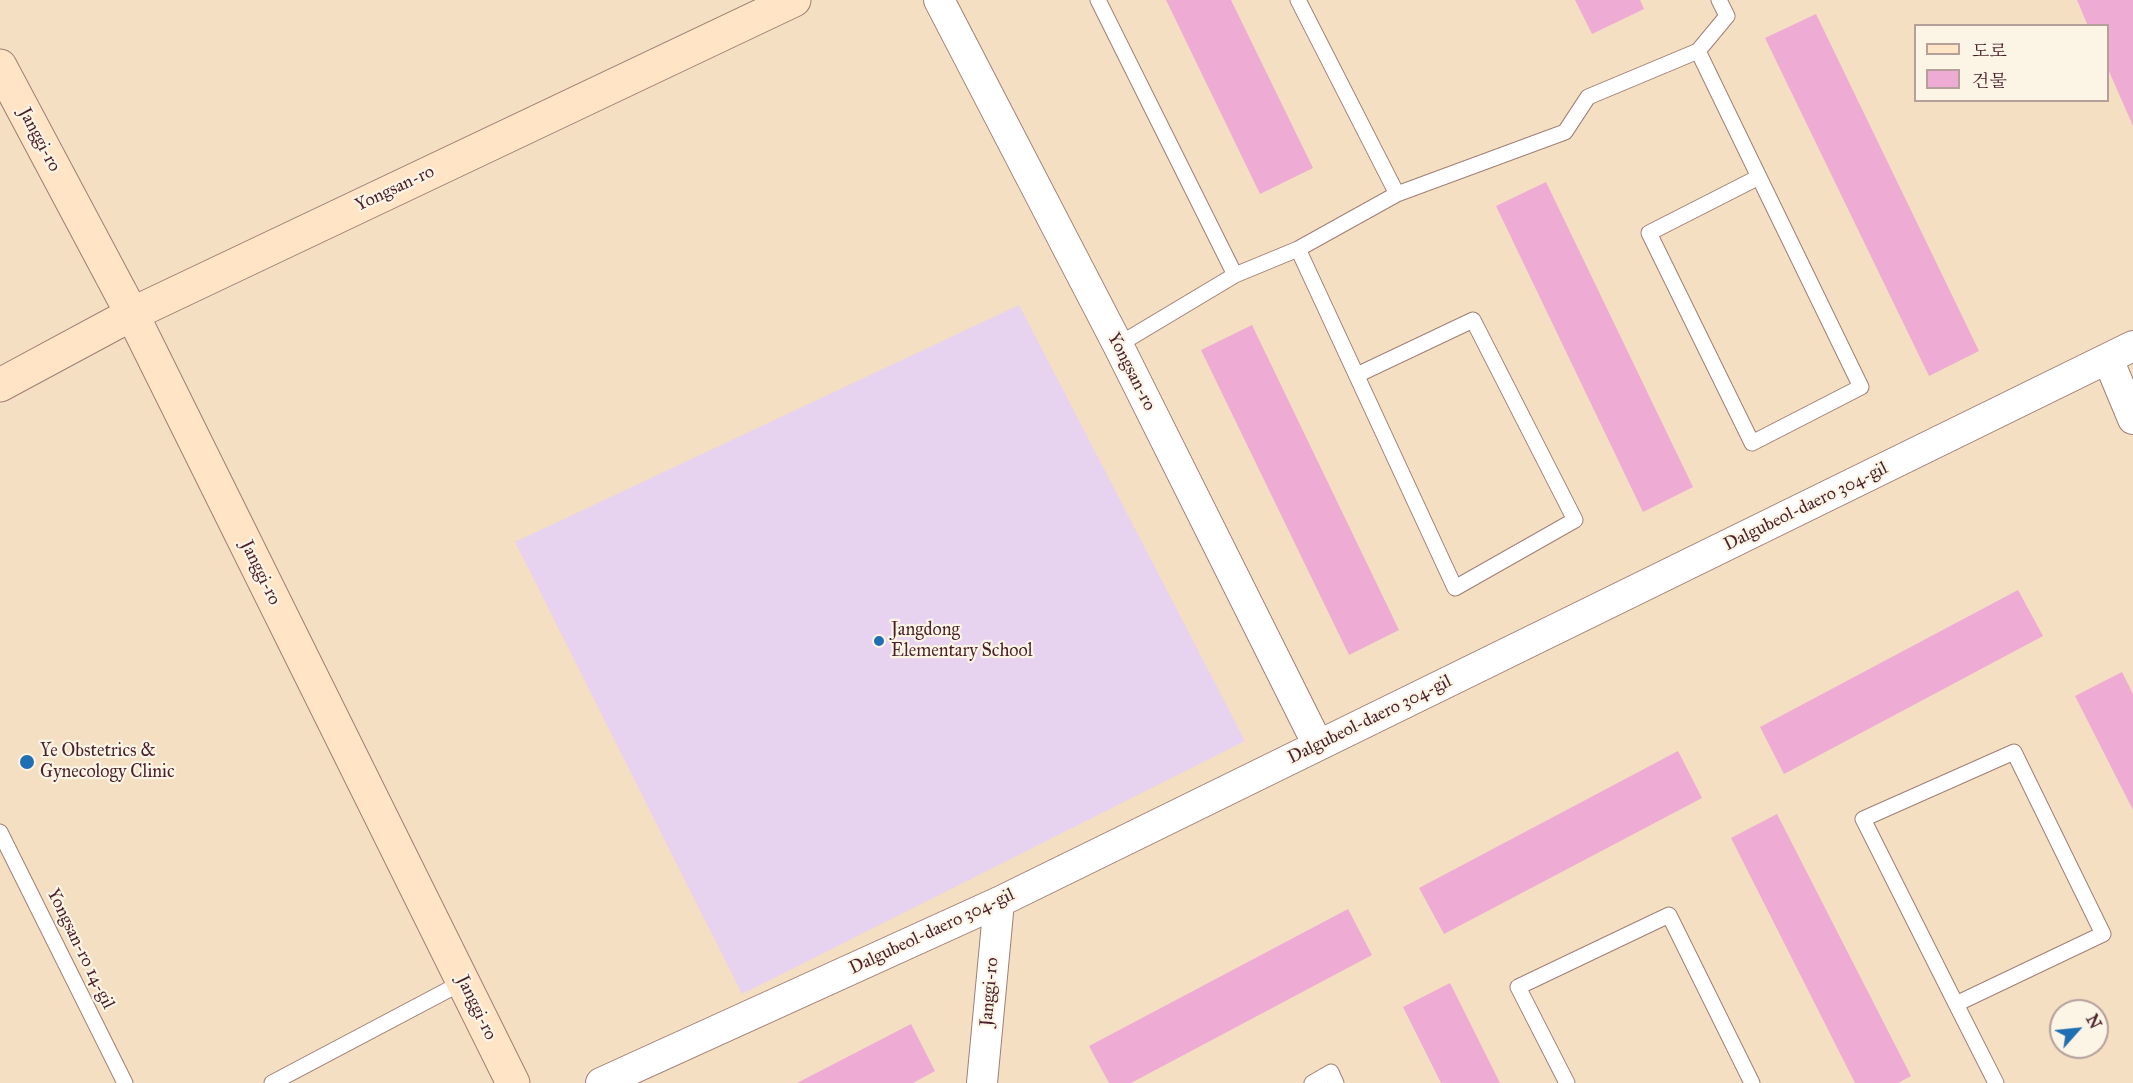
<!DOCTYPE html>
<html>
<head>
<meta charset="utf-8">
<style>
	body { margin:0 }
	#map { position:relative; width:2133px; height:1083px; overflow:hidden; background:#f4dfc2; font-family:"IM FELL Great Primer","Noto Serif KR",serif }
	canvas { display:block }
	.legend { position:absolute; left:1914px; top:24px; width:195px; height:78px; box-sizing:border-box; background:#fcf5e5; border:2px solid #b59f9b; margin:0; padding:8px 10px; list-style:none; font-size:18px; color:#4a1f2b }
	.legend li { display:flex; align-items:center; gap:12px; height:30px }
	.legend b { width:30px; border:2px solid #b59f9b }
	.north { position:absolute; left:2049px; top:999px; width:60px; height:60px; box-sizing:border-box; background:#fcf5e5; border:2px solid #b59f9b; border-radius:50%; rotate:63deg; font-size:16px; font-weight:700; line-height:24px; text-align:center; color:#4a1f2b }
	.north::after { content:''; display:block; margin:auto; width:21px; height:27px; background:#1f6fb2; clip-path:polygon(50% 0,100% 100%,50% 72%,0 100%) }
</style>
</head>
<body>
<div id="map">
<canvas width="2133" height="1083"></canvas>
<ul class="legend">
<li><b style="height:8px;background:#ffe4c6"></b>도로</li>
<li><b style="height:16px;background:#eeacd5"></b>건물</li>
</ul>
<div class="north">N</div>
</div>
<script>
const g = document.querySelector('canvas').getContext('2d');
g.lineJoin = 'round';
function fillPath(path, color) { g.fillStyle = color; g.fill(path, 'evenodd'); }
const shape = rows => new Path2D(rows.map(r => 'M' + r).join(''));
function trace(path, color, width, dash) { g.strokeStyle = color; g.lineWidth = width; g.lineCap = dash ? 'butt' : 'round'; g.setLineDash(dash || []); g.stroke(path); }
function write(font, color, halo, rows, align = 'center') {
  g.font = font + ' "IM FELL Great Primer",serif'; g.lineWidth = 4.5; g.setLineDash([]); g.textBaseline = 'middle'; g.strokeStyle = halo; g.fillStyle = color; for (const [text, x, y, turn = 0] of rows) {
    g.save(); g.translate(x, y); g.rotate((+turn || 0) * Math.PI / 180); g.textAlign = isNaN(turn) ? turn : align; if (halo) g.strokeText(text, 0, 0); g.fillText(text, 0, 0); g.restore();
  }
}
const built = shape([
	[1019,305,1245,741,742,994,515,542]
]);
const building = shape([
	[1166,0,1231,0,1313,168,1260,194],
	[1575,0,1640,0,1644,9,1592,34],
	[2077,0,2133,0,2133,126,2108,69,2108,26,2088,26],
	[1816,14,1979,351,1929,376,1765,38],
	[1546,182,1693,487,1643,512,1496,206],
	[1252,325,1399,630,1349,655,1201,350],
	[2018,590,2043,636,1784,774,1760,727],
	[2122,672,2133,694,2133,810,2075,696],
	[1678,751,1702,798,1444,934,1419,888],
	[1777,814,1911,1076,1898,1083,1855,1083,1731,838],
	[1348,909,1372,955,1131,1083,1109,1083,1089,1046],
	[1450,983,1500,1083,1441,1083,1403,1007],
	[911,1024,935,1071,913,1083,797,1083]
]);
const service = shape([
	[1098,0,1235,275],
	[1298,0,1397,194],
	[1698,51,1759,177,1861,387,1752,443,1649,233,1759,177],
	[1298,249,1455,588,1575,520,1473,320,1357,375],
	[1118,345,1235,275,1298,249,1397,194,1565,132,1588,97,1698,51,1727,16,1719,0],
	[0,832,125,1083],
	[1956,1004,2103,934,2014,752,1863,819,1956,1004,1996,1083],
	[272,1083,463,982],
	[1312,1083,1331,1072,1336,1083],
	[1567,1083,1518,987,1669,915,1752,1083]
]);
const minor = shape([
	[939,0,1118,345,1318,745],
	[2108,359,2133,419],
	[601,1083,999,902,2133,346],
	[982,1083,999,902]
]);
const secondary = shape([
	[0,66,132,314,513,1083],
	[0,385,132,314,794,0]
]);
const markers = [
	[879,641,6,"#1f6fb2"],
	[27,762,8,"#1f6fb2"]
];
const streetNames = [
	["Janggi-ro",39,140,62],
	["Yongsan-ro",395,189,-25],
	["Yongsan-ro",1131,372,63],
	["Dalgubeol-daero 304-gil",1806,507,-26],
	["Janggi-ro",260,573,64],
	["Dalgubeol-daero 304-gil",1370,720,-26],
	["Dalgubeol-daero 304-gil",932,932,-25],
	["Yongsan-ro 14-gil",80,949,64],
	["Janggi-ro",990,992,-85],
	["Janggi-ro",476,1008,64]
];
const poiNames = [
	["Jangdong",891,631],
	["Elementary School",891,652],
	["Ye Obstetrics &",40,752],
	["Gynecology Clinic",40,773]
];
fillPath(built, '#e7d2ef');
fillPath(building, '#eeacd5');
trace(service, '#9f7f76', 17);
trace(minor, '#9f7f76', 32);
trace(secondary, '#9f7f76', 35);
trace(service, '#fff', 15);
trace(minor, '#fff', 30);
trace(secondary, '#ffe4c6', 33);
for (const [x, y, r, color] of markers) { const dot = new Path2D(); dot.arc(x, y, r, 0, 2 * Math.PI); g.fillStyle = color; g.fill(dot); trace(dot, '#fcf5e5', 2); }
write('18px', '#4a1f2b', '#fcf5e5', streetNames);
write('18px', '#4a1f2b', '#fcf5e5', poiNames, 'left');
</script>
</body>
</html>
